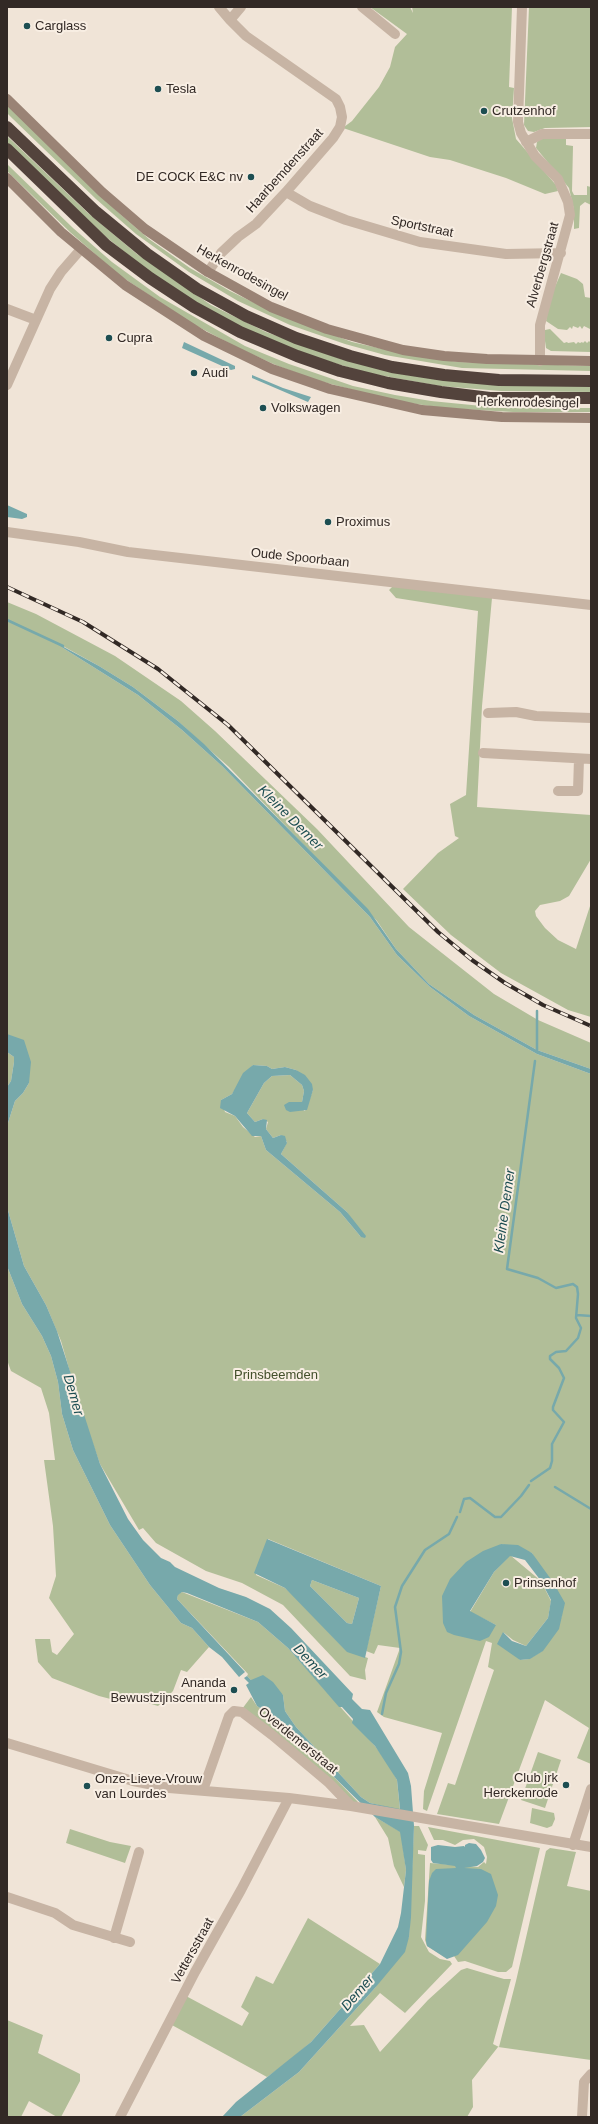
<!DOCTYPE html>
<html>
<head>
<meta charset="utf-8">
<style>
	body { margin:0 }
	#map { position:relative; width:598px; height:2124px; overflow:hidden; background:#f0e4d7; font-family:Arial,sans-serif }
	canvas { display:block }
	.frame { position:absolute; inset:0; border:8px solid #322925; pointer-events:none }
</style>
</head>
<body>
<div id="map">
<canvas width="598" height="2124"></canvas>
<div class="frame"></div>
</div>
<script>
const g = document.querySelector('canvas').getContext('2d');
g.lineJoin = 'round';
function fillPath(path, color) { g.fillStyle = color; g.fill(path, 'evenodd'); }
const shape = rows => new Path2D(rows.map(r => 'M' + r).join(''));
function trace(path, color, width, dash) { g.strokeStyle = color; g.lineWidth = width; g.lineCap = dash ? 'butt' : 'round'; g.setLineDash(dash || []); g.stroke(path); }
function write(font, color, halo, rows, align = 'center') {
  g.font = font + ' Arial,sans-serif'; g.lineWidth = 4; g.setLineDash([]); g.textBaseline = 'middle'; g.strokeStyle = halo; g.fillStyle = color; for (const [text, x, y, turn = 0] of rows) {
    g.save(); g.translate(x, y); g.rotate((+turn || 0) * Math.PI / 180); g.textAlign = isNaN(turn) ? turn : align; if (halo) g.strokeText(text, 0, 0); g.fillText(text, 0, 0); g.restore();
  }
}
const green = shape([
	[370,7,410,7,413,13,412,7,512,7,509,87,514,88,512,118,516,139,556,185,558,191,545,194,506,178,450,160,430,157,340,127,344,127,352,121,379,87,390,67,395,47,407,34],
	[529,7,591,7,591,127,545,128,534,132,528,131,524,125],
	[7,105,119,213,149,239,190,268,230,291,271,311,352,342,401,353,458,362,591,366,591,371,462,368,385,355,345,344,290,325,238,301,189,272,136,234,96,199,13,119,7,113],
	[7,136,88,213,137,254,211,305,266,332,341,359,406,375,591,385,591,392,501,391,440,386,367,373,302,353,241,327,199,305,146,269,106,237,7,143],
	[542,138,566,138,566,145,573,146,572,191,574,195,587,195,587,186,591,187,591,205,585,202,580,206,579,228,574,229,574,210,569,188,536,148,537,142],
	[7,164,73,228,112,262,160,297,245,346,289,364,353,386,395,395,431,401,502,408,591,408,591,412,513,412,443,408,403,402,361,392,316,380,278,366,238,348,193,324,119,275,71,233,7,171],
	[561,273,577,279,583,284,585,297,591,298,590,329,584,326,582,329,580,326,578,328,573,326,572,329,570,327,567,330,558,329,546,321,550,298],
	[550,329,564,343,567,342,568,343,574,342,576,344,578,342,580,343,582,342,583,343,585,341,587,343,589,341,591,343,591,352,551,351,546,348,545,341,545,330],
	[394,585,492,598,482,706,477,807,591,815,591,859,569,896,560,901,540,905,535,911,536,916,545,928,558,940,576,949,591,903,591,1017,568,1010,501,973,451,935,403,889,438,853,459,838,455,836,450,804,466,795,478,611,396,598,389,590],
	[7,602,36,614,115,656,181,701,215,731,317,829,409,927,494,994,538,1020,591,1043,591,1069,537,1050,474,1015,429,984,396,949,377,921,229,767,203,744,178,721,133,687,99,666,61,645,63,648,138,695,182,730,222,766,370,917,397,955,430,987,469,1016,537,1054,591,1074,591,1764,577,1758,589,1728,545,1700,499,1824,437,1814,448,1783,455,1785,494,1670,488,1667,492,1643,486,1641,427,1811,423,1809,424,1791,442,1733,384,1717,377,1712,400,1648,378,1645,374,1654,366,1651,381,1586,268,1539,256,1575,285,1588,293,1595,347,1651,368,1658,365,1670,366,1680,350,1676,283,1605,242,1583,206,1571,156,1543,143,1528,139,1530,100,1464,81,1410,61,1341,46,1305,24,1266,7,1207,7,1126,15,1101,23,1093,29,1083,7,1034],
	[253,1065,267,1066,272,1069,285,1067,296,1070,313,1090,305,1111,289,1102,302,1102,304,1091,302,1085,290,1075,272,1076,264,1083,247,1113,255,1122,263,1119,268,1122,266,1129,273,1138,281,1135,287,1142,281,1154,347,1212,361,1237,340,1212,266,1150,261,1136,255,1137,243,1127,235,1116,225,1112,221,1100,232,1094],
	[501,1544,532,1553,562,1616,542,1651,529,1659,520,1660,503,1632,513,1640,526,1646,548,1618,551,1601,541,1581,510,1555,494,1572,470,1612,496,1625,452,1621],
	[7,1052,14,1057,14,1062,11,1081,7,1087],
	[7,1266,22,1304,42,1336,51,1356,58,1382,62,1414,73,1450,110,1525,150,1585,181,1623,192,1628,209,1647,187,1672,181,1670,173,1691,158,1706,148,1703,130,1693,126,1703,99,1696,52,1678,38,1662,35,1639,50,1639,52,1652,57,1655,74,1634,49,1598,56,1576,53,1526,44,1460,55,1460,49,1413,41,1388,11,1371,7,1360],
	[312,1580,359,1598,352,1624,347,1623,310,1586],
	[182,1592,258,1622,288,1648,375,1746,389,1765,397,1780,400,1810,370,1803,361,1797,296,1727,285,1711,283,1695,251,1680,247,1676,248,1674,177,1599,178,1594],
	[251,1697,257,1706,280,1721,358,1802,351,1802,242,1709],
	[538,1752,561,1760,545,1808,521,1800],
	[532,1808,554,1813,555,1819,552,1826,547,1828,530,1823],
	[375,1817,401,1832,406,1870,404,1887,394,1866,388,1838],
	[414,1826,419,1826,428,1845,426,1851,418,1850,418,1854,425,1855,425,1901,421,1937,429,1952,440,1959,450,1961,452,1964,405,2013,380,1993,350,2026,364,2025,380,2052,428,2000,461,1970,467,1968,504,1979,511,1979,493,2044,499,2047,516,1981,546,1851,550,1848,576,1852,567,1886,591,1891,591,2060,498,2047,472,2080,473,2107,467,2117,240,2117,299,2072,375,1988,409,1937],
	[428,1827,540,1848,512,1967,506,1972,498,1972,465,1961,458,1962,454,1956,445,1957,427,1946,425,1940,430,1863,478,1867,484,1862,486,1864,487,1857,484,1847,474,1839,463,1840,455,1845,443,1840,434,1840],
	[70,1829,110,1842,131,1846,125,1863,66,1843],
	[308,1918,380,1964,311,2042,287,2063,267,2077,170,2024,186,1996,242,2026,249,2013,241,2007,256,1976,273,1984],
	[7,2020,43,2035,38,2053,80,2074,80,2081,61,2117,57,2117,29,2101,21,2117,7,2117]
]);
const water = shape([
	[184,342,235,366,235,369,231,370,182,348],
	[252,375,283,388,311,397,308,402,252,378],
	[7,505,27,514,27,517,22,519,7,517],
	[60,645,99,666,133,687,178,721,204,744,368,909,396,949,429,984,474,1015,537,1050,591,1069,591,1074,537,1054,469,1016,430,987,397,955,370,917,222,766,182,730,138,695,63,648],
	[7,1034,24,1040,31,1062,29,1083,23,1093,15,1101,7,1126,7,1087,11,1081,14,1062,14,1057,7,1052],
	[253,1065,267,1066,272,1069,285,1067,296,1070,305,1075,312,1084,313,1090,307,1110,290,1112,286,1110,284,1105,289,1102,302,1102,304,1091,302,1085,290,1075,272,1076,264,1083,247,1113,255,1122,263,1119,267,1120,266,1129,273,1138,281,1135,285,1136,287,1143,281,1154,347,1212,366,1236,365,1238,361,1237,340,1212,266,1150,261,1136,252,1136,235,1116,220,1108,221,1100,232,1094,243,1073],
	[7,1207,24,1266,46,1305,57,1331,100,1464,128,1519,143,1540,161,1558,170,1562,175,1567,219,1588,246,1597,270,1609,291,1628,353,1694,352,1699,362,1709,370,1710,408,1773,411,1786,414,1826,411,1917,409,1937,405,1952,375,1988,299,2072,240,2117,222,2117,236,2102,311,2042,380,1964,398,1927,401,1913,406,1870,400,1832,375,1817,294,1738,280,1721,257,1706,246,1685,249,1683,244,1678,247,1676,251,1680,263,1675,273,1682,283,1695,285,1711,296,1727,361,1797,370,1803,400,1809,397,1780,375,1746,352,1723,353,1719,342,1707,339,1707,288,1648,258,1622,187,1593,182,1592,178,1595,177,1599,245,1672,239,1677,222,1657,209,1647,192,1628,181,1623,150,1585,110,1525,73,1450,62,1414,58,1382,51,1356,42,1336,22,1304,7,1266],
	[267,1539,381,1586,365,1658,347,1652,285,1588,254,1573],
	[312,1580,359,1598,352,1624,347,1623,310,1586],
	[501,1544,518,1545,532,1553,553,1582,565,1603,559,1629,543,1651,530,1659,520,1660,497,1644,503,1632,512,1641,526,1646,548,1618,551,1600,541,1581,525,1560,510,1556,494,1572,470,1611,496,1625,489,1637,480,1641,454,1635,447,1632,443,1623,442,1596,450,1579,466,1562,483,1551],
	[469,1843,476,1844,481,1850,485,1858,483,1862,477,1866,464,1868,481,1869,491,1874,498,1895,496,1906,487,1922,458,1955,447,1959,427,1946,426,1941,429,1881,432,1873,436,1869,456,1868,455,1866,433,1863,431,1860,431,1847,438,1845,455,1847,464,1846,465,1847,465,1845]
]);
const stream = shape([
	[7,620,63,646],
	[537,1052,537,1011],
	[577,1315,591,1316],
	[531,1481,550,1468,552,1461,552,1444,564,1422,553,1410,553,1407,564,1378,559,1368,550,1359,550,1356,556,1352,566,1351,578,1338,581,1328,576,1318,578,1294,577,1287,573,1284,556,1288,538,1278,507,1269,535,1061],
	[555,1487,591,1509],
	[460,1512,464,1499,470,1498,495,1517,501,1517,521,1496,529,1485],
	[382,1714,386,1693,399,1664,401,1652,395,1607,402,1586,425,1550,449,1534,457,1517]
]);
const street = shape([
	[362,7,395,34],
	[522,7,518,122,521,133,535,156,558,179,568,202,570,215,540,325,540,361],
	[230,20,241,7],
	[526,142,542,134,591,134],
	[286,192,310,206,346,220,420,242,506,254,561,253],
	[208,272,221,253,238,237,256,224,286,192,333,138,340,127,342,117,340,107,336,99,246,36,230,20,219,7],
	[7,309,36,320],
	[7,385,50,289,61,272,81,249],
	[7,532,79,542,128,552,591,605],
	[488,713,516,712,536,716,591,718],
	[483,753,591,759],
	[558,791,578,791,579,759],
	[7,1743,133,1781,169,1788,289,1798,351,1806,591,1847],
	[203,1790,229,1716,234,1711,242,1712,272,1735,329,1783,351,1806],
	[573,1845,591,1789],
	[7,1897,55,1913,73,1925,130,1942],
	[114,1938,139,1852],
	[120,2117,195,1972,241,1890,289,1798],
	[582,2117,584,2082,591,2074]
]);
const secondary = shape([
	[7,99,102,192,145,229,208,272,271,307,327,329,403,350,444,356,487,359,591,361],
	[7,178,61,232,125,285,204,336,272,369,330,389,422,410,502,417,591,418]
]);
const highway = shape([
	[7,127,96,212,147,254,197,289,246,316,296,338,350,356,392,367,444,375,499,380,591,381],
	[7,149,106,245,150,278,194,307,240,332,297,356,340,371,388,383,441,392,490,398,591,398]
]);
const rail = shape([
	[7,587,83,622,158,669,228,725,438,932,472,960,505,983,543,1005,591,1026]
]);
const markers = [
	[27,26,4,"#1d4e52"],
	[158,89,4,"#1d4e52"],
	[484,111,4,"#1d4e52"],
	[251,177,4,"#1d4e52"],
	[109,338,4,"#1d4e52"],
	[194,373,4,"#1d4e52"],
	[263,408,4,"#1d4e52"],
	[328,522,4,"#1d4e52"],
	[506,1583,4,"#1d4e52"],
	[234,1690,4,"#1d4e52"],
	[566,1785,4,"#1d4e52"],
	[87,1786,4,"#1d4e52"]
];
const poiNames = [
	["Carglass",35,26],
	["Tesla",166,89],
	["Crutzenhof",492,111],
	["DE COCK E&C nv",243,177,"right"],
	["Cupra",117,338],
	["Audi",202,373],
	["Volkswagen",271,408],
	["Proximus",336,522],
	["Prinsenhof",514,1583],
	["Ananda",226,1683,"right"],
	["Bewustzijnscentrum",226,1698,"right"],
	["Club jrk",558,1778,"right"],
	["Herckenrode",558,1793,"right"],
	["Onze-Lieve-Vrouw",95,1779],
	["van Lourdes",95,1794]
];
const streetNames = [
	["Haarbemdenstraat",285,171,-48],
	["Sportstraat",422,227,12],
	["Alverbergstraat",543,265,-74],
	["Herkenrodesingel",242,273,29],
	["Herkenrodesingel",528,403,1],
	["Oude Spoorbaan",300,558,6],
	["Overdemerstraat",298,1741,39],
	["Vettersstraat",193,1951,-61]
];
const parkNames = [
	["Prinsbeemden",276,1375]
];
const waterNames = [
	["Kleine Demer",290,818,45],
	["Kleine Demer",505,1211,-82],
	["Demer",73,1395,74],
	["Demer",310,1662,47],
	["Demer",358,1993,-49]
];
fillPath(green, '#b1be98');
fillPath(water, '#77a9ab');
trace(stream, '#77a9ab', 2.5);
trace(street, '#c7b4a4', 10);
trace(secondary, '#9a8375', 10);
trace(highway, '#53433c', 12);
trace(rail, '#322925', 4);
trace(rail, '#f8eee3', 2.5, [8]);
for (const [x, y, r, color] of markers) { const dot = new Path2D(); dot.arc(x, y, r, 0, 2 * Math.PI); g.fillStyle = color; g.fill(dot); trace(dot, '#f8eee3', 1.5); }
write('13px', '#322925', '#f8eee3', poiNames, 'left');
write('13px', '#322925', '#f8eee3', streetNames);
write('13px', '#424f2a', '#f8eee3', parkNames);
write('italic 14px', '#1d4e52', '#f8eee3', waterNames);
</script>
</body>
</html>
